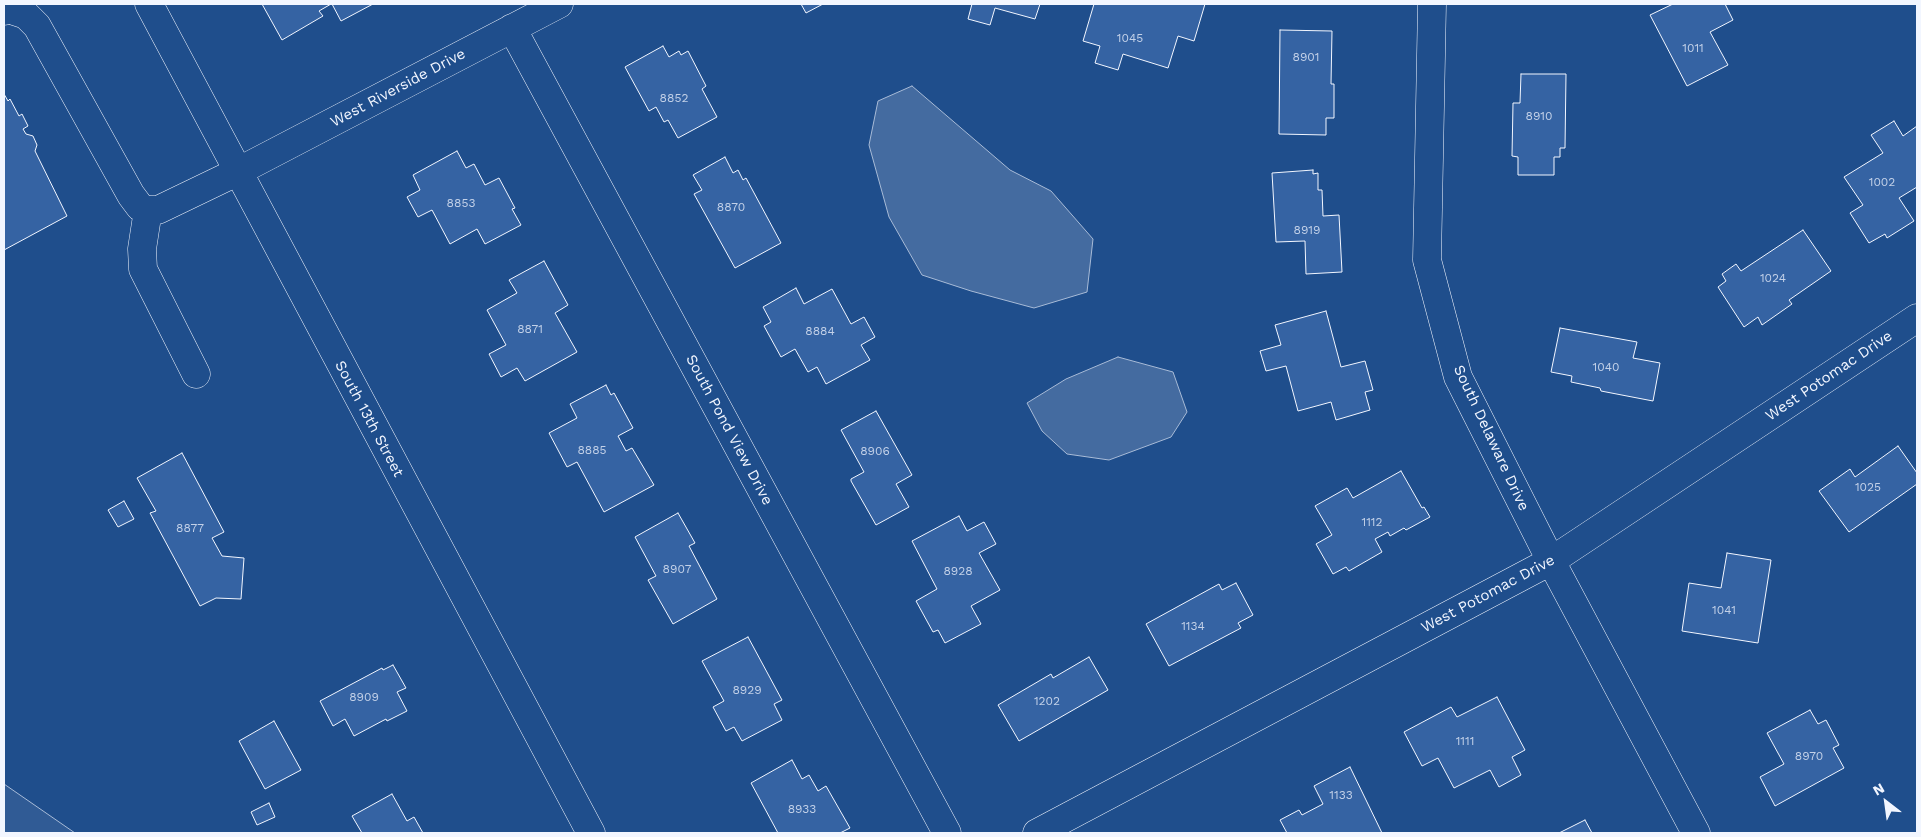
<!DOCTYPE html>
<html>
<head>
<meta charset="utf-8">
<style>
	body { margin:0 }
	#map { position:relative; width:1921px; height:837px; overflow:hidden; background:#1f4e8c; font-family:"Work Sans",sans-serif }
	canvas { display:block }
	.frame { position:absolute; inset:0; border:5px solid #f2f6ff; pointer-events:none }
	.north { position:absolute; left:1861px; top:777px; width:50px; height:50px; -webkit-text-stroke:4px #1f4e8c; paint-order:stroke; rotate:330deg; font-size:14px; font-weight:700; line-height:20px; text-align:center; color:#f2f6ff }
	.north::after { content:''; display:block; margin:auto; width:18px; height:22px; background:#f2f6ff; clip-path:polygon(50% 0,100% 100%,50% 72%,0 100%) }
</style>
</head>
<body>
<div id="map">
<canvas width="1921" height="837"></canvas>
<div class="frame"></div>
<div class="north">N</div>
</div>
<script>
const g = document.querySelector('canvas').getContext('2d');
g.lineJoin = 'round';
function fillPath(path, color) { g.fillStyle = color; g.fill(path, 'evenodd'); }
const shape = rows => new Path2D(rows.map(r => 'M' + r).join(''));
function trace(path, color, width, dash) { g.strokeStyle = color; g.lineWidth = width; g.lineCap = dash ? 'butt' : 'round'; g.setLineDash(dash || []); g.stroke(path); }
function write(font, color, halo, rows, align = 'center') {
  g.font = font + ' "Work Sans",sans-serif'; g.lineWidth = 4; g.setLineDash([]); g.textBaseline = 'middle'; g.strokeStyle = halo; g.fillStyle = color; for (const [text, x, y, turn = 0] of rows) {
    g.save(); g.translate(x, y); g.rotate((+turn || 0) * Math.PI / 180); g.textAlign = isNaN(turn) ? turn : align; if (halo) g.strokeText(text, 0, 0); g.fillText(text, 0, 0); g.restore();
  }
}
const built = shape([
	[4,784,75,833,4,833,4,784]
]);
const water = shape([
	[912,86,1010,170,1051,191,1093,239,1087,292,1034,308,971,291,922,275,889,217,869,145,878,101,912,86],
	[1118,357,1173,372,1187,412,1171,437,1109,460,1067,454,1042,431,1027,403,1066,379,1118,357]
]);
const building = shape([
	[262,4,331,4,319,11,323,16,282,40,262,4],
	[332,4,373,4,341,21,332,4],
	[801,4,823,4,806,13,801,4],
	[972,4,1040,4,1035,19,995,8,990,25,968,19,972,4],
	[1094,4,1205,4,1194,41,1178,36,1168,68,1123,54,1118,70,1095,63,1100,46,1083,41,1094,4],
	[1673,4,1725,4,1733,20,1710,32,1728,65,1687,86,1650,15,1673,4],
	[1280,30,1332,31,1331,84,1334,84,1334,118,1326,118,1326,135,1279,134,1280,30],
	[663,46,669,57,679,51,681,55,688,51,706,86,702,89,717,117,678,138,668,120,664,122,656,107,649,111,625,67,663,46],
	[1521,74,1566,74,1565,148,1560,148,1560,157,1554,157,1554,175,1518,175,1518,157,1512,156,1513,103,1520,103,1521,74],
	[4,94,8,101,10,99,19,116,22,114,28,126,23,129,26,134,33,136,37,145,35,151,67,216,4,250,4,94],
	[1894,121,1903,136,1917,126,1917,187,1899,198,1914,221,1887,238,1885,234,1869,243,1850,213,1863,205,1844,177,1883,153,1871,135,1894,121],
	[457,151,466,168,474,164,485,185,499,178,515,208,512,209,521,225,485,244,477,229,450,244,432,210,418,217,407,197,420,190,413,175,457,151],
	[725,157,733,173,738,170,743,180,746,178,781,243,735,268,694,194,702,190,693,175,725,157],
	[1313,170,1313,174,1318,173,1318,190,1322,190,1323,216,1339,215,1342,272,1306,274,1305,241,1276,242,1272,173,1313,170],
	[1803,230,1831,271,1789,300,1792,304,1762,325,1758,317,1744,327,1718,287,1726,281,1722,274,1736,264,1741,271,1803,230],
	[544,261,568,305,555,313,577,352,525,381,517,368,501,377,489,354,506,345,487,310,517,293,509,280,544,261],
	[796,288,804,304,832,289,851,324,864,317,875,337,861,345,870,360,826,384,817,367,808,372,795,349,781,357,764,326,771,322,763,307,796,288],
	[1326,311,1341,367,1365,361,1373,390,1365,392,1370,410,1336,420,1331,402,1298,411,1286,366,1266,371,1260,351,1281,345,1275,325,1326,311],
	[1560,328,1637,342,1633,358,1660,363,1653,401,1601,391,1600,388,1571,382,1572,376,1551,372,1560,328],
	[606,385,611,395,614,393,633,428,618,436,626,451,632,448,654,485,604,512,577,462,567,467,549,433,577,418,570,404,606,385],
	[876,411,912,475,896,484,909,507,876,525,851,481,851,479,864,472,841,430,876,411],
	[1898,446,1917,473,1917,484,1849,532,1819,491,1850,469,1855,477,1898,446],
	[182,453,224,532,212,538,222,556,244,558,241,599,216,598,200,606,150,513,156,511,137,478,182,453],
	[1401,471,1422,508,1424,507,1430,517,1406,530,1404,528,1390,536,1388,532,1375,539,1382,552,1349,571,1346,567,1333,574,1316,544,1332,535,1315,506,1347,488,1353,498,1401,471],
	[124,501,134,519,118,527,108,510,124,501],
	[678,513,695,543,689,546,717,599,673,624,648,580,656,576,635,537,678,513],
	[959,516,967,531,984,522,996,544,979,553,1000,590,971,606,981,624,945,643,938,630,933,632,916,601,937,589,912,541,959,516],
	[1727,553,1771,560,1758,643,1682,631,1689,583,1721,588,1727,553],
	[1236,583,1253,615,1238,623,1241,628,1169,666,1146,624,1219,584,1222,590,1236,583],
	[748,637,782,700,774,704,782,720,742,741,734,727,726,731,713,707,724,701,702,661,748,637],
	[1089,657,1108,690,1019,741,998,705,1051,674,1053,678,1089,657],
	[393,665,406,688,397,692,407,711,387,721,386,719,354,736,345,719,333,726,320,701,382,668,383,670,393,665],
	[1497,697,1525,750,1512,757,1521,775,1499,787,1490,770,1454,788,1438,758,1422,766,1404,732,1451,707,1457,717,1497,697],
	[1810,710,1818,724,1826,720,1839,745,1833,748,1844,768,1775,806,1760,777,1784,764,1767,733,1810,710],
	[274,721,301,770,265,789,239,741,274,721],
	[792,760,802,779,809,775,818,791,826,786,850,828,840,833,778,833,751,783,792,760],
	[1350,767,1382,833,1287,833,1280,820,1299,810,1302,815,1323,804,1314,786,1350,767],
	[392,794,407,821,414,817,423,833,362,833,352,816,392,794],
	[269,803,275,817,257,825,251,812,269,803],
	[1585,820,1592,833,1559,833,1585,820]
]);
const minor = shape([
	[149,4,591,833],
	[1432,4,1427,260,1458,377,1551,561,1696,833],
	[4,11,11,10,26,15,37,26,131,195,140,207,148,210,158,210,237,172,559,4],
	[512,28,947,833],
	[148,210,142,249,143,269,196,374],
	[1037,833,1551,561,1917,318]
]);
const numberNames = [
	["1045",1130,38],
	["1011",1693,48],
	["8901",1306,57],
	["8852",674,98],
	["8910",1539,116],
	["1002",1882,182],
	["8853",461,203],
	["8870",731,207],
	["8919",1307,230],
	["1024",1773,278],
	["8871",530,329],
	["8884",820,331],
	["1040",1606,367],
	["8885",592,450],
	["8906",875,451],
	["1025",1868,487],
	["1112",1372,522],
	["8877",190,528],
	["8907",677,569],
	["8928",958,571],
	["1041",1724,610],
	["1134",1193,626],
	["8929",747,690],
	["8909",364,697],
	["1202",1047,701],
	["1111",1465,741],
	["8970",1809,756],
	["1133",1341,795],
	["8933",802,809]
];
const streetNames = [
	["West Riverside Drive",398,88,-28],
	["West Potomac Drive",1829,376,-34],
	["South 13th Street",369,419,62],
	["South Pond View Drive",729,430,62],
	["South Delaware Drive",1491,438,65],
	["West Potomac Drive",1488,594,-28]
];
fillPath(built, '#305b95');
trace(built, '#a8bbd7', 1);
fillPath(water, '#446ba0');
trace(water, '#a8bbd7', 1);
fillPath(building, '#3563a3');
trace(building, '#f2f6ff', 1);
trace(minor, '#f2f6ff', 29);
trace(minor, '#1f4e8c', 28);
write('12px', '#c3d1e8', null, numberNames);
write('15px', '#f2f6ff', '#1f4e8c', streetNames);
</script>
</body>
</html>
